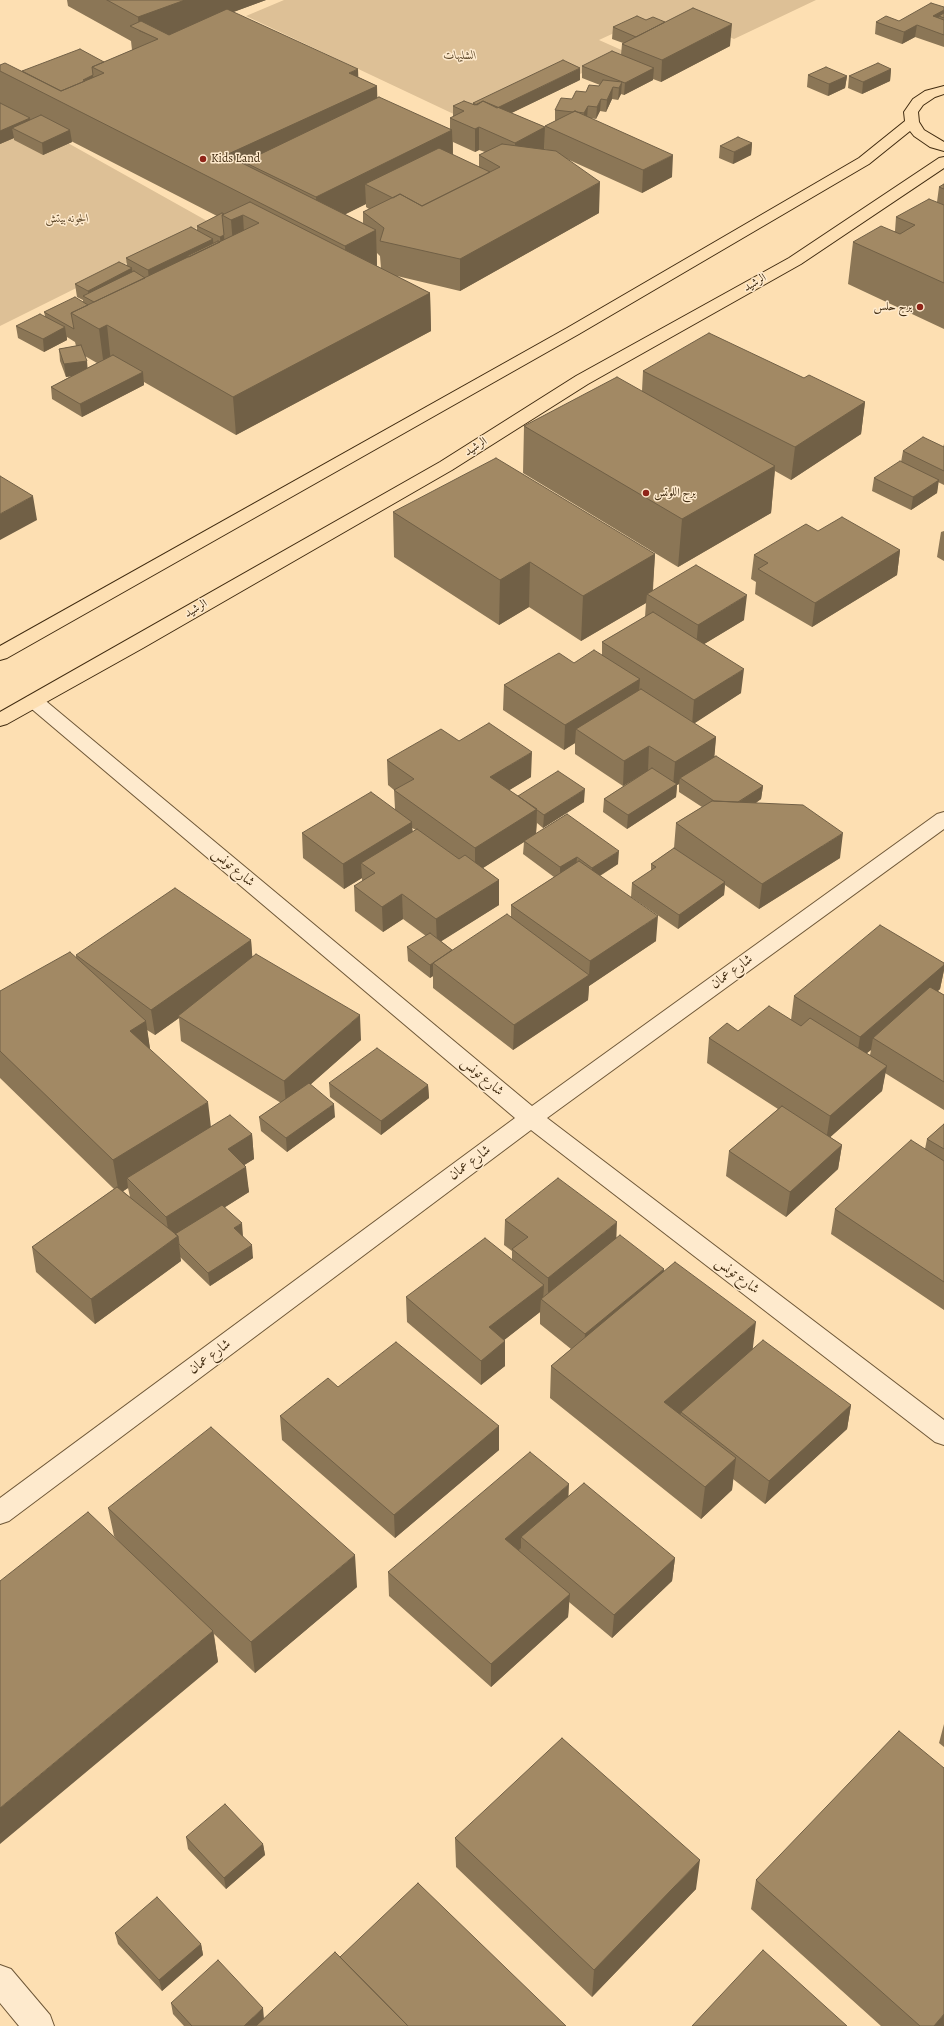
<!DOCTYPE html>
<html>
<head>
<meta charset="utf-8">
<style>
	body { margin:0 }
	canvas { display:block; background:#fddfb2 }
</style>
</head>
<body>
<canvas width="944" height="2026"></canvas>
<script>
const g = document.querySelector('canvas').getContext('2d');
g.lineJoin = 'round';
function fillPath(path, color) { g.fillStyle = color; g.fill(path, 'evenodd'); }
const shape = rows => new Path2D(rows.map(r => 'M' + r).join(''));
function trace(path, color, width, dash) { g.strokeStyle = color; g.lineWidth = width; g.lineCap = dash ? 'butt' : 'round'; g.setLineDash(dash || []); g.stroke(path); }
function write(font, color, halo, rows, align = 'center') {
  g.font = font + ' Alegreya,Amiri,serif'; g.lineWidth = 3; g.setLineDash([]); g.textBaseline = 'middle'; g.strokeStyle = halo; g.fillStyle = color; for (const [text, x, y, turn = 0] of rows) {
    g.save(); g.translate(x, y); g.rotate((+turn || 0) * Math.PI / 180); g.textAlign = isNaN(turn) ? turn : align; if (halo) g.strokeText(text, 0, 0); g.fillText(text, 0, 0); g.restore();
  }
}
const green = shape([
	[284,0,816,0,734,39,692,21,668,33,640,21,599,40,626,52,580,74,460,117,246,16],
	[0,105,209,222,0,326]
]);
const minor = shape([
	[34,695,41,697,532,1106,937,814,944,812,944,829,547,1118,944,1420,944,1445,935,1442,531,1130,9,1521,0,1524,0,1498,515,1118,27,705,24,701,27,697,34,695],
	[0,1965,11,1969,50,2015,54,2026,19,2026,0,2003,0,1965]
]);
const major = shape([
	[944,86,944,94,935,97,923,105,918,112,919,122,924,130,944,142,944,151,930,147,914,136,910,131,869,164,579,334,7,658,0,660,0,646,567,328,859,158,905,121,904,112,913,99,925,91,944,86],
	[944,157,944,168,801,264,588,384,452,470,143,648,7,724,0,726,0,712,440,462,576,376,789,258,939,158,944,157]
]);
const wall = shape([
	[67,0,266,0,233,12,358,77,377,86,377,98,450,129,450,118,453,117,453,106,473,104,473,103,580,80,511,113,545,127,544,150,547,150,544,149,545,126,555,121,555,110,586,92,599,86,600,85,582,78,582,66,621,55,622,44,623,43,612,39,613,27,646,20,665,22,730,46,661,82,653,79,653,80,624,95,621,94,618,100,612,99,606,112,600,111,596,119,590,118,672,177,642,193,567,159,599,213,460,291,397,276,430,293,431,331,236,435,144,382,144,385,82,417,52,399,51,387,71,376,66,377,60,361,59,349,76,346,75,342,67,337,67,340,44,352,18,338,16,326,45,316,44,312,83,302,83,300,77,297,75,284,127,266,126,258,197,230,197,226,217,216,71,141,72,142,43,155,14,140,14,138,0,144,0,65,22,71,104,62,132,50,131,41,68,6],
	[453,142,475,152,479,150,485,152,479,155,479,167,453,155],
	[366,204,366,207,369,209,363,212,363,223,345,214],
	[377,253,380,256,381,268,377,266],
	[85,356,97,363,87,368],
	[944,7,944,47,915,37,902,44,875,34,876,22,899,21],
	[891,69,890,81,862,94,848,88,849,76],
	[808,75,847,76,845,88,828,96,807,87],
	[752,143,751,155,733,164,719,158,720,146],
	[944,184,944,329,848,284,853,242,895,231,896,217,937,202,939,187],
	[643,371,804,378,865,402,861,434,791,480,775,471,771,513,678,567,523,473,524,426,642,391],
	[944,444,944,485,938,482,937,493,911,510,872,491,874,478,901,462,903,451,943,447],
	[393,512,655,554,653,590,744,620,704,644,741,693,694,723,716,737,714,756,763,786,761,799,756,803,840,858,759,909,725,885,724,895,678,929,631,897,632,883,651,871,651,864,674,848,676,823,702,807,679,792,679,784,677,785,676,797,627,829,603,812,604,799,645,772,623,786,575,754,575,743,564,750,503,710,504,685,574,663,602,655,602,642,645,617,646,603,581,641,529,607,499,625,394,557],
	[818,531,900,550,897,575,812,627,755,594,756,582,751,579,754,555],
	[944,531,944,561,937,557,941,532],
	[459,741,531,777,509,790,518,796,584,802,543,828,537,823,536,833,618,864,600,876,656,941,589,986,588,1000,513,1050,433,988,433,976,430,978,408,961,407,947,426,936,403,919,383,932,355,911,354,886,362,882,362,878,344,889,303,858,302,833,395,809,394,790,388,785,387,760],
	[412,828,416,830,413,832],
	[524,842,523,854,554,877,511,905,511,917,452,950,441,941,499,905,499,880,483,868],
	[251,940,252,956,361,1040,310,1085,335,1117,287,1152,261,1131,259,1117,281,1103,181,1041,179,1018,155,1035,147,1030,150,1050,211,1127,252,1134,254,1159,244,1165,249,1192,225,1207,243,1236,253,1258,210,1286,180,1257,181,1261,95,1324,36,1272,32,1247,114,1189,0,1078,0,991,76,958,76,955],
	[128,1188,130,1197,123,1191],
	[944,963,944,970,940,989,938,991,944,995,944,1110,885,1073,882,1091,830,1137,842,1145,838,1169,786,1217,726,1176,729,1151,778,1109,707,1063,709,1038,738,1031,791,1020,794,996],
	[871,1050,870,1055,866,1053],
	[329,1083,428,1085,429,1098,381,1135,330,1097],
	[944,1124,944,1310,831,1234,835,1209,925,1149,927,1139],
	[505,1220,616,1238,664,1269,664,1272,753,1349,851,1405,847,1429,765,1504,733,1479,732,1490,701,1519,550,1398,551,1366,571,1349,540,1324,540,1312,504,1340,505,1341,505,1366,481,1385,407,1322,406,1297,512,1260,512,1251,504,1245],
	[338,1387,499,1426,499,1450,395,1538,282,1440,280,1416],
	[568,1496,675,1558,672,1581,612,1638,569,1602,568,1617,491,1687,389,1596,388,1572],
	[108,1508,357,1587,255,1673,214,1634,218,1662,114,1536],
	[944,1724,944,1747,939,1743],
	[186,1837,263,1844,265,1855,226,1889,188,1849],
	[455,1838,696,1889,592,1997,456,1867],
	[756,1880,944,2026,881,2026,751,1909],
	[115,1933,201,1944,203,1955,162,1991,118,1944],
	[340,1957,566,2026,184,2026,173,2014,171,2003,264,2019]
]);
const shadedWall = shape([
	[185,0,266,0,158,40,158,39,139,31,138,17],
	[944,10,944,18,939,16,938,24,933,16],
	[732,24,730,46,661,82,662,60],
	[917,25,915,37,902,44,904,32],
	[580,68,580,80,491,123,491,111],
	[654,68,653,80,624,95,625,83],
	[358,69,359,94,377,86,378,121,244,162,245,184,226,155,349,73],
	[891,69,890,81,862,94,863,82],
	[93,75,96,98,83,80],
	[847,76,845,88,828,96,829,84],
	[622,82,621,94,618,100,619,88],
	[613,87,612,99,606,112,607,100],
	[601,99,600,111,596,119,597,107],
	[588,106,587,118,583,125,584,113],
	[30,118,32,130,12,128,14,138,0,144,0,131],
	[479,127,479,150,475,152,475,129],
	[545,127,544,150,515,166,515,143],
	[70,130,72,142,43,155,42,143],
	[452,130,453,160,365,184,366,204,318,228,316,197],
	[752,143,751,155,733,164,734,152],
	[673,155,672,177,642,193,643,170],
	[600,182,599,213,460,291,460,259],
	[243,215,245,251,234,257,231,220],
	[376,230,377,267,347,283,345,246],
	[224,235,225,247,221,250,220,237],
	[213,239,214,251,187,256,188,264,107,325,111,363,104,367,99,329,149,280,148,270],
	[132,268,133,281,89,300,88,291],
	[430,293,431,331,236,435,233,397],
	[65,327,67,340,44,352,43,339],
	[87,361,88,374,66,377,64,364],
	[143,372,144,385,82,417,80,404],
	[865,402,861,434,791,480,795,447],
	[775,466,771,513,678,567,682,519],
	[939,480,937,493,911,510,913,497],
	[33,496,37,520,0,540,0,514],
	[900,550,897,575,812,627,815,603],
	[655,554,652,597,647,594,646,603,581,641,583,596],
	[530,562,529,607,499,625,500,580],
	[747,595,744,620,696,649,698,625],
	[744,669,741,693,692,725,694,700],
	[640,679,638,704,576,729,575,743,564,750,565,725],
	[716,737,714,762,680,778,679,784,677,785,676,797,627,829,628,815,673,786,675,762],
	[649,746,648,771,623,786,624,761],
	[532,752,531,777,490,802,490,777],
	[763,786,761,799,726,823,727,810],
	[585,789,584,802,543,828,544,815],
	[537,809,536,834,524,841,524,842,475,873,475,848],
	[412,822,413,847,361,863,362,878,344,889,343,864],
	[843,833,840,858,759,909,762,884],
	[619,851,618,864,591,881,592,868],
	[577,857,576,871,560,881,560,867],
	[499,880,499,905,437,944,436,919],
	[725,882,724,895,678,929,679,915],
	[402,894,403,919,383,932,382,907],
	[658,916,656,941,589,986,588,1000,513,1050,514,1025,589,975,590,961],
	[251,940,253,965,178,1016,179,1018,155,1035,151,1010],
	[433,963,433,976,430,978,430,965],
	[944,965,944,970,940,989,879,1042,873,1038,871,1050,856,1062,860,1037],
	[360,1015,361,1040,286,1106,284,1081],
	[146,1021,151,1055,130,1031],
	[887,1066,882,1091,826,1141,830,1116],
	[428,1085,429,1098,381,1135,381,1121],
	[208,1102,212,1136,127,1178,128,1188,119,1194,113,1160],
	[334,1104,335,1117,287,1152,286,1138],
	[252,1134,254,1159,230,1174,228,1149],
	[842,1145,838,1169,786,1217,790,1192],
	[246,1167,249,1192,178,1237,181,1261,95,1324,91,1299,170,1242,166,1217],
	[617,1222,616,1247,548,1302,548,1278],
	[242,1223,243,1236,235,1241,234,1228],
	[252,1245,253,1258,210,1286,208,1273],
	[664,1269,662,1293,583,1358,585,1334],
	[544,1285,543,1301,541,1299,540,1312,489,1352,489,1327],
	[756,1322,752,1355,681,1412,680,1418,664,1402],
	[505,1341,505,1366,481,1385,481,1361],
	[851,1405,847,1429,765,1504,769,1481],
	[499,1426,499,1450,395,1538,394,1515],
	[736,1458,732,1490,701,1519,705,1487],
	[569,1484,568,1508,521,1537,521,1548,505,1563,505,1539],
	[355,1555,357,1587,255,1673,251,1642],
	[675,1558,672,1581,612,1638,614,1615],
	[570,1594,568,1617,491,1687,491,1664],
	[213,1631,218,1662,0,1844,0,1808],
	[263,1844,265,1855,226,1889,224,1878],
	[700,1860,696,1889,592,1997,594,1970],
	[201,1944,203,1955,162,1991,159,1980],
	[263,2008,264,2019,257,2026,244,2026],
	[944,2014,944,2026,934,2026]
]);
const building = shape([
	[107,0,185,0,138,17,107,0],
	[931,3,944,7,944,10,933,16,944,20,944,35,917,25,904,32,876,22,886,16,899,21,931,3],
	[693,8,732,24,662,60,622,44,693,8],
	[227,9,358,69,349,73,377,86,226,155,376,230,345,246,0,71,0,65,5,63,61,91,104,73,92,67,158,39,130,26,141,21,169,35,227,9],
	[944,13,944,18,939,16,944,13],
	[637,16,646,20,653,17,665,22,636,37,613,27,637,16],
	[80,49,104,62,92,67,93,75,83,80,85,81,61,91,22,71,80,49],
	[612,51,654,68,625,83,582,66,612,51],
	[563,60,580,68,497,108,483,101,477,105,473,103,563,60],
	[878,63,891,69,863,82,849,76,878,63],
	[826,67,847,76,829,84,808,75,826,67],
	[603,80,622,82,619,88,613,87,607,100,601,99,597,107,588,106,584,113,577,112,575,111,573,112,555,110,561,98,572,99,576,91,586,92,589,85,599,86,603,80],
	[379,97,452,130,316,197,244,162,379,97],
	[464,101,475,105,483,101,545,127,515,143,479,127,475,129,450,118,464,111,453,106,464,101],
	[0,103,30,118,0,131,0,103],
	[575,111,673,155,643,170,545,126,575,111],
	[41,115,70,130,42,143,12,128,41,115],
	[738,137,752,143,734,152,720,146,738,137],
	[502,144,556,151,600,182,460,259,380,241,384,228,363,212,400,194,422,206,500,167,479,155,502,144],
	[439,148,490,172,422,206,400,194,393,198,365,184,439,148],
	[944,184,944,189,939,187,944,184],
	[929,199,944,205,944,283,853,242,881,226,900,234,915,225,896,217,929,199],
	[250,202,430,293,233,397,107,325,99,329,71,313,259,223,243,215,231,220,222,215,250,202],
	[222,213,224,214,222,215,224,235,220,237,197,226,222,213],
	[191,227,213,239,148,270,126,258,191,227],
	[218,241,220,242,189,257,187,256,218,241],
	[119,262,132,268,88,291,75,284,119,262],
	[134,271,145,278,94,302,83,296,134,271],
	[75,297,88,305,71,313,74,329,44,312,75,297],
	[40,314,65,327,43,339,16,326,40,314],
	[709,333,804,378,809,375,865,402,795,447,643,371,709,333],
	[81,345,87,361,64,364,59,349,81,345],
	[113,355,143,372,80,404,51,387,113,355],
	[617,377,775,466,682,519,524,426,617,377],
	[923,437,944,447,944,471,903,451,923,437],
	[496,458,655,554,583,596,530,562,500,580,393,512,496,458],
	[900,461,939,480,913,497,874,478,900,461],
	[0,476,33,496,0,514,0,476],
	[842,517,900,550,815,603,758,569,768,563,754,555,806,524,818,531,842,517],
	[696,565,747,595,698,625,647,594,696,565],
	[653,612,744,669,694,700,602,642,653,612],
	[594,650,640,679,565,725,504,685,559,653,574,663,594,650],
	[641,689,716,737,675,762,649,746,624,761,576,729,641,689],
	[489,723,532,752,490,777,537,809,475,848,394,790,414,779,387,760,441,729,459,741,489,723],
	[716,756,763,786,738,802,714,801,680,778,716,756],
	[652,768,677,784,628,815,604,799,652,768],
	[558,771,585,789,544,815,518,796,558,771],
	[371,792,412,822,343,864,302,833,371,792],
	[712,801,803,805,843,833,762,884,676,823,712,801],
	[567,814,619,851,592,868,577,857,560,867,524,841,567,814],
	[417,829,459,859,465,855,499,880,436,919,402,894,382,907,354,886,375,873,361,863,417,829],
	[674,848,725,882,679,915,632,883,656,867,651,864,674,848],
	[579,861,658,916,590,961,511,905,579,861],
	[175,888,251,940,151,1010,76,955,175,888],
	[507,914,589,975,514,1025,433,963,507,914],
	[880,925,944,963,944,965,860,1037,794,996,880,925],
	[430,933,452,950,430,965,407,947,430,933],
	[70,952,146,1021,130,1031,208,1102,113,1160,0,1051,0,991,70,952],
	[256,954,360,1015,284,1081,178,1016,256,954],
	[930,987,944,995,944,1082,873,1038,930,987],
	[769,1006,801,1026,810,1018,887,1066,830,1116,709,1038,727,1023,738,1031,769,1006],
	[377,1048,428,1085,381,1121,329,1083,377,1048],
	[309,1083,334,1104,286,1138,259,1117,309,1083],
	[782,1106,842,1145,790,1192,729,1151,782,1106],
	[230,1115,252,1134,228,1149,246,1167,166,1217,127,1178,230,1115],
	[944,1124,944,1149,927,1139,944,1124],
	[911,1140,944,1161,944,1282,835,1209,911,1140],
	[558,1178,617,1222,548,1278,512,1249,528,1237,505,1220,558,1178],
	[117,1187,178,1236,91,1299,32,1247,117,1187],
	[222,1205,242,1223,234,1228,252,1245,208,1273,179,1244,178,1236,175,1234,222,1205],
	[620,1235,664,1269,585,1334,541,1299,620,1235],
	[485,1238,544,1285,489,1327,505,1341,481,1361,406,1297,485,1238],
	[675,1262,756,1322,664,1402,736,1458,705,1487,551,1366,675,1262],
	[763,1340,851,1405,769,1481,681,1412,763,1340],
	[396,1342,499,1426,394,1515,280,1416,328,1378,338,1387,396,1342],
	[211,1427,355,1555,251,1642,108,1508,211,1427],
	[530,1452,569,1484,505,1539,570,1594,491,1664,388,1572,530,1452],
	[584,1483,675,1558,614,1615,521,1537,584,1483],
	[88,1512,213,1631,0,1808,0,1581,88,1512],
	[899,1731,944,1768,944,2014,934,2026,920,2026,756,1880,899,1731],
	[562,1738,700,1860,594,1970,455,1838,562,1738],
	[225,1804,263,1844,224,1878,186,1837,225,1804],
	[418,1883,566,2026,408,2026,340,1957,418,1883],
	[157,1897,201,1944,159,1980,115,1933,157,1897],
	[763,1950,847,2026,692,2026,763,1950],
	[335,1952,408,2026,256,2026,335,1952],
	[218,1960,263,2008,244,2026,192,2026,171,2003,218,1960]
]);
const markers = [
	[203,159,4,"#8f2418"],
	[920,307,4,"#8f2418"],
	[646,493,4,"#8f2418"]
];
const farParknames = [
	["الشليهات",460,56],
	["الجونه بيتش",67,219]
];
const farPoinames = [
	["Kids Land",211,159],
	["برج حلس",912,307,"right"],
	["برج اللوتس",654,493]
];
const farStreetnames = [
	["الرشيد",755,283,-29],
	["الرشيد",476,447,-32],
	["الرشيد",196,609,-30]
];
const streetNames = [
	["شارع تونس",233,868,40],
	["شارع عمان",732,972,-36],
	["شارع تونس",482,1077,40],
	["شارع عمان",470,1163,-37],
	["شارع تونس",737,1276,37],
	["شارع عمان",210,1357,-37]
];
fillPath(green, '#ddc096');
trace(minor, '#6f5838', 2);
trace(major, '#402b10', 2);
fillPath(minor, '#feeacd');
fillPath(major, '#fddfb2');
fillPath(wall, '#8b7656');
fillPath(shadedWall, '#716046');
fillPath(building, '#a28964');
trace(building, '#716046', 1);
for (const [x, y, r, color] of markers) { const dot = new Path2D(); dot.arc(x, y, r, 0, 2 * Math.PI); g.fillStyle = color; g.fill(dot); trace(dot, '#feeacd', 1.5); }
write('italic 12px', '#5f492b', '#feeacd', farParknames);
write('12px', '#402b10', '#feeacd', farPoinames, 'left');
write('12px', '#402b10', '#feeacd', farStreetnames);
write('14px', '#402b10', '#feeacd', streetNames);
</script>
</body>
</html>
